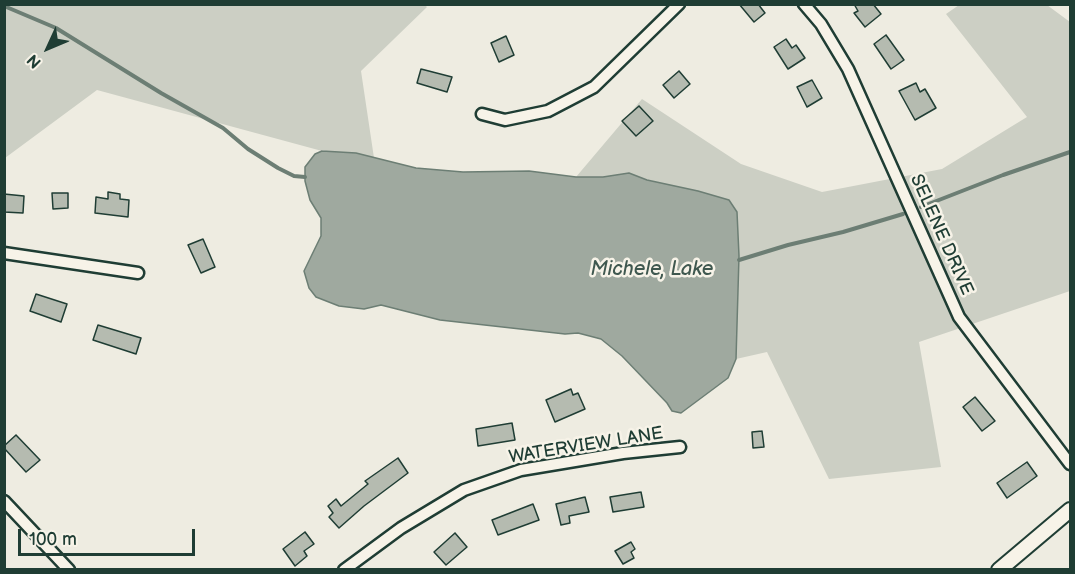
<!DOCTYPE html>
<html>
<head>
<meta charset="utf-8">
<style>
	body { margin:0 }
	#map { position:relative; width:1075px; height:574px; overflow:hidden; background:#eeece1; font-family:"Balsamiq Sans",sans-serif }
	canvas { display:block }
	.frame { position:absolute; inset:0; border:6px solid #1f3d34; pointer-events:none }
	.north { position:absolute; left:18px; top:18px; width:60px; height:60px; -webkit-text-stroke:4px #f7f3e8; paint-order:stroke; rotate:226deg; font-size:16px; font-weight:700; line-height:24px; text-align:center; color:#1f3d34 }
	.north::after { content:''; display:block; margin:auto; width:21px; height:27px; background:#1f3d34; clip-path:polygon(50% 0,100% 100%,50% 72%,0 100%) }
	.scale { position:absolute; left:18px; top:529px; width:177px; height:27px; box-sizing:border-box; border:3px solid #1f3d34; border-top:0; padding-left:8px; font-size:18px; line-height:21px; white-space:nowrap; color:#1f3d34; -webkit-text-stroke:4px #f7f3e8; paint-order:stroke }
</style>
</head>
<body>
<div id="map">
<canvas width="1075" height="574"></canvas>
<div class="frame"></div>
<div class="north">N</div>
<div class="scale">100 m</div>
</div>
<script>
const g = document.querySelector('canvas').getContext('2d');
g.lineJoin = 'round';
function fillPath(path, color) { g.fillStyle = color; g.fill(path, 'evenodd'); }
const shape = rows => new Path2D(rows.map(r => 'M' + r).join(''));
function trace(path, color, width, dash) { g.strokeStyle = color; g.lineWidth = width; g.lineCap = dash ? 'butt' : 'round'; g.setLineDash(dash || []); g.stroke(path); }
function write(font, color, halo, rows, align = 'center') {
  g.font = font + ' "Balsamiq Sans",sans-serif'; g.lineWidth = 5; g.setLineDash([]); g.textBaseline = 'middle'; g.strokeStyle = halo; g.fillStyle = color; for (const [text, x, y, turn = 0] of rows) {
    g.save(); g.translate(x, y); g.rotate((+turn || 0) * Math.PI / 180); g.textAlign = isNaN(turn) ? turn : align; if (halo) g.strokeText(text, 0, 0); g.fillText(text, 0, 0); g.restore();
  }
}
const green = shape([
	[424,4,427,7,361,71,374,158,322,151,97,90,5,158,5,5],
	[959,5,1047,5,1070,22,1070,291,919,342,941,467,829,479,767,352,736,359,737,212,698,191,647,180,629,173,603,177,576,177,642,99,741,164,822,192,942,169,1027,117,946,14]
]);
const water = shape([
	[322,151,356,153,416,168,463,172,529,171,576,177,603,177,629,173,647,180,698,191,729,200,737,212,739,256,736,359,728,378,681,413,672,411,667,403,622,356,601,339,578,333,565,334,440,320,381,305,364,309,339,306,316,297,309,288,304,271,321,236,321,218,310,200,305,181,305,167,315,154,322,151]
]);
const stream = shape([
	[4,6,56,28,161,93,223,128,248,149,278,168,294,176,305,177],
	[921,207,1003,175,1070,152],
	[739,260,788,245,843,232,903,214]
]);
const building = shape([
	[739,4,758,4,765,13,754,22,739,4],
	[854,4,873,4,881,14,865,27,854,13,858,11,854,4],
	[886,35,904,60,891,69,874,44,886,35],
	[506,36,514,55,499,62,491,43,506,36],
	[786,39,792,48,796,45,805,58,788,69,774,47,786,39],
	[421,69,452,77,447,92,417,83,421,69],
	[679,71,690,84,674,98,663,85,679,71],
	[812,80,822,98,807,107,797,87,812,80],
	[916,83,920,92,925,89,936,108,915,120,899,91,916,83],
	[639,106,653,121,636,136,622,121,639,106],
	[108,192,120,194,120,199,129,200,128,217,95,213,96,197,108,199,108,192],
	[52,193,68,193,68,208,53,209,52,193],
	[4,194,24,196,23,213,4,212,4,194],
	[203,239,215,267,201,273,188,245,203,239],
	[36,294,67,304,61,322,30,311,36,294],
	[98,325,141,338,136,354,93,340,98,325],
	[571,389,573,395,578,393,585,409,555,422,546,400,571,389],
	[975,397,995,421,982,431,963,407,975,397],
	[512,423,515,440,478,446,476,429,512,423],
	[762,431,764,447,753,448,752,432,762,431],
	[16,435,40,460,26,472,4,448,4,446,16,435],
	[398,458,408,473,364,506,339,528,329,517,333,513,328,506,336,499,341,506,368,484,365,481,398,458],
	[1027,462,1037,476,1007,498,997,483,1027,462],
	[641,492,644,507,613,512,610,497,641,492],
	[585,497,589,512,569,516,570,523,561,525,556,504,585,497],
	[533,504,539,520,498,535,492,520,533,504],
	[305,532,314,544,304,551,307,556,295,566,283,549,305,532],
	[455,533,467,547,446,565,434,552,455,533],
	[631,542,635,549,631,552,634,558,623,564,615,551,631,542]
]);
const street = shape([
	[804,4,821,24,848,69,959,317,1070,464],
	[482,114,505,120,548,111,594,87,679,4],
	[4,253,138,273],
	[4,501,69,570],
	[344,570,401,528,464,490,521,470,623,453,680,447]
]);
const secondary = shape([
	[999,570,1070,510]
]);
const streetNames = [
	["SELENE DRIVE",941,235,66],
	["WATERVIEW LANE",586,446,-9]
];
const waterNames = [
	["Michele, Lake",652,270]
];
fillPath(green, '#cccfc4');
fillPath(water, '#9fa99f');
trace(water, '#6c7e74', 1.5);
trace(stream, '#6c7e74', 4);
fillPath(building, '#b5bbb0');
trace(building, '#1f3d34', 1.5);
trace(street, '#1f3d34', 15);
trace(secondary, '#1f3d34', 18);
trace(street, '#f7f3e8', 10);
trace(secondary, '#f7f3e8', 14);
write('18px', '#1f3d34', '#f7f3e8', streetNames);
write('italic 20px', '#3f584f', '#f7f3e8', waterNames);
</script>
</body>
</html>
